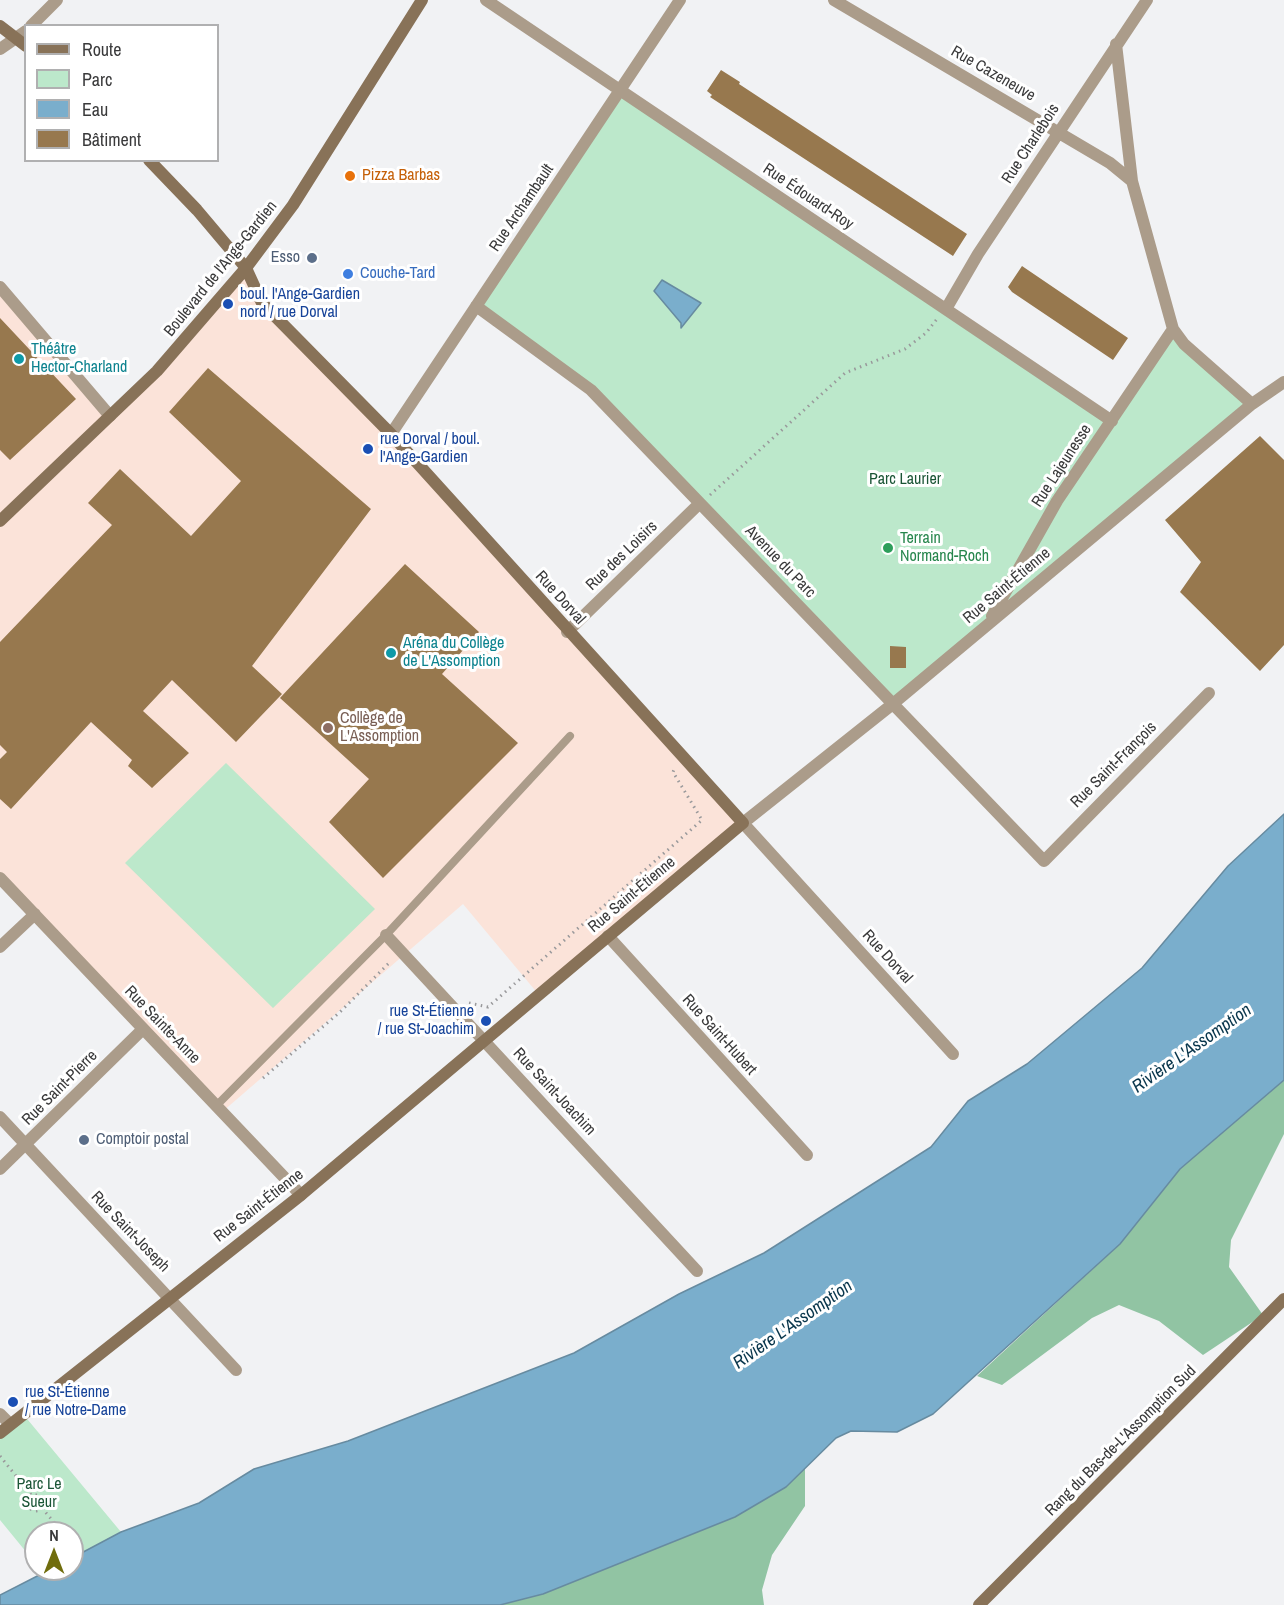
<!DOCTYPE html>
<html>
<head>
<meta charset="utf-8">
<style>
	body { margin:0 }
	#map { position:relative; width:1284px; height:1605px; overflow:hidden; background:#f1f2f4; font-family:"Archivo Narrow",sans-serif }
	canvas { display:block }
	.legend { position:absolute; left:24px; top:24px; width:195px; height:138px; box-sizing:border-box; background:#fff; border:2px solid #b0b0b1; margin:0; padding:8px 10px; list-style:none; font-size:18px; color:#3a3a3b }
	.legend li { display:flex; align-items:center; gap:12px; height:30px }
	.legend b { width:30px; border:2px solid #b0b0b1 }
	.north { position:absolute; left:24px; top:1521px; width:60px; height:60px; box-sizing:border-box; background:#fff; border:2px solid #b0b0b1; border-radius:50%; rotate:0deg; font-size:16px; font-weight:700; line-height:24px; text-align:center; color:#3a3a3b }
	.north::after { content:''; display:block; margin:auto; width:21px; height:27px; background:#706d0d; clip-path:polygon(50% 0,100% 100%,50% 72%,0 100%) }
</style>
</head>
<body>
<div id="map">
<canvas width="1284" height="1605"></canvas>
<ul class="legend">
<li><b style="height:8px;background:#887258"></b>Route</li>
<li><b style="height:16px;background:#bce8cb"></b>Parc</li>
<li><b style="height:16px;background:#7aaecc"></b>Eau</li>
<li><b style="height:16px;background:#97784e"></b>Bâtiment</li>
</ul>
<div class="north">N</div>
</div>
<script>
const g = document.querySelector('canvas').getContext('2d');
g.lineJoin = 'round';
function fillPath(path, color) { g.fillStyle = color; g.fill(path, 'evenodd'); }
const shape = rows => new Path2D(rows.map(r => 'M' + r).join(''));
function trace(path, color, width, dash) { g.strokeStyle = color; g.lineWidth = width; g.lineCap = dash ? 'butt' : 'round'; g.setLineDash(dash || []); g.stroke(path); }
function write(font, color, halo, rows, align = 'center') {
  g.font = font + ' "Archivo Narrow",sans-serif'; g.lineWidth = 6; g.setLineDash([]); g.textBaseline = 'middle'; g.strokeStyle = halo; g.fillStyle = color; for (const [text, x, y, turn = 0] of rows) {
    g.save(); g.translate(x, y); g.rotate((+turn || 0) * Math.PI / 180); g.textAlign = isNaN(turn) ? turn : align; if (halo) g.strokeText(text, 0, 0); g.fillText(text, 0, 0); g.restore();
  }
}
const education = shape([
	[246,268,262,303,743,823,539,995,463,904,222,1112,0,876,0,287,111,415]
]);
const green = shape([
	[620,90,1111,420,1173,329,1252,404,894,703,591,390,476,306],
	[226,763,375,909,273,1008,125,863],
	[23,1414,121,1532,72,1558,72,1533,36,1533,36,1564,0,1520,0,1434]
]);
const forest = shape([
	[1284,1080,1284,1134,1231,1240,1229,1267,1263,1315,1203,1355,1159,1321,1119,1305,1092,1318,1002,1385,977,1376,1120,1244,1180,1169],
	[805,1468,805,1506,772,1555,762,1590,764,1605,500,1605,543,1594,735,1517,786,1487]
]);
const water = shape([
	[662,280,701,303,681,328,681,323,654,291,662,280],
	[1284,814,1284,1080,1180,1169,1120,1244,933,1414,897,1432,851,1431,836,1438,786,1487,735,1517,543,1594,500,1605,0,1605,0,1595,51,1569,72,1569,72,1558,121,1532,199,1503,254,1469,348,1441,574,1353,679,1294,764,1253,931,1147,968,1101,1027,1064,1142,968,1228,866,1284,814]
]);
const building = shape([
	[721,70,740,82,739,84,967,234,953,256,710,97,712,95,707,91],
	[1022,266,1128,338,1113,360,1012,292,1008,287],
	[0,318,76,399,10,460,0,450],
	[208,368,371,509,252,666,282,694,236,742,172,680,143,711,189,753,152,788,128,766,132,760,91,722,11,809,0,799,0,759,7,752,0,745,0,642,112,525,88,503,120,469,191,536,241,481,169,412],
	[1260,436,1284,460,1284,645,1260,671,1180,592,1201,562,1165,520],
	[405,564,479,632,442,674,518,743,383,878,329,822,369,779,280,698],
	[890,646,906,647,906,668,890,668]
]);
const path = shape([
	[710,495,845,373,905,349,926,333,937,319],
	[469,1003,488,1007,702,820,673,772,675,767],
	[263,1078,340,1012,391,961],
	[0,1456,32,1496],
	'28 1503a8 8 0 1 1 16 0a8 8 0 1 1-16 0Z',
	[42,1508,63,1533]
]);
const lane = shape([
	[216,1106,386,935,570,736]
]);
const street = shape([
	[486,0,1112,421],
	[834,0,1110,163,1132,181],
	[31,26,57,0],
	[1116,44,1132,181,1173,329,1184,344,1252,404],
	[0,49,26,31],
	[0,287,110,416],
	[476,306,591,390,1044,861,1209,693],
	[946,309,978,254,1147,0],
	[391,434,680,0],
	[992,616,1057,501,1173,329],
	[567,632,699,504],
	[0,878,301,1195],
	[386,935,697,1271],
	[608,936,807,1155],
	[0,947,35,914],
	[953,1054,743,823,894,703,1252,404,1284,382],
	[0,1117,236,1370],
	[0,1169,143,1029],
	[0,1414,10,1424]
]);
const secondary = shape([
	[0,26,26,46],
	[0,521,157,371,246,268,293,205,422,0],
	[0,1433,301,1195,743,823,391,434,262,303,246,268,197,210,149,160],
	[979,1605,1284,1299]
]);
const markers = [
	[350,176,6,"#e8710a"],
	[312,258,6,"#5c6f8a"],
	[348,274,6,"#3f7fe0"],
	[228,304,6,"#1a4fb4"],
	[19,359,6,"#0f9aa8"],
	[368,449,6,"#1a4fb4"],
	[888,548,6,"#2e9e5b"],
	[391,653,6,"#0f9aa8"],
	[328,728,6,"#8d6e63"],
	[486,1021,6,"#1a4fb4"],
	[84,1140,6,"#5c6f8a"],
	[13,1402,6,"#1a4fb4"]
];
const streetNames = [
	["Rue Cazeneuve",993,74,30],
	["Rue Charlebois",1031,144,-57],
	["Rue Édouard-Roy",808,197,34],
	["Rue Archambault",522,208,-56],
	["Boulevard de l'Ange-Gardien",221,269,-51],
	["Rue Lajeunesse",1062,466,-57],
	["Rue des Loisirs",622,556,-44],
	["Avenue du Parc",780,562,46],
	["Rue Saint-Étienne",1007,586,-40],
	["Rue Dorval",560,598,48],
	["Rue Saint-François",1114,765,-45],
	["Rue Saint-Étienne",632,895,-40],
	["Rue Dorval",887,957,48],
	["Rue Sainte-Anne",162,1025,46],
	["Rue Saint-Hubert",719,1035,48],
	["Rue Saint-Pierre",60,1088,-45],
	["Rue Saint-Joachim",554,1092,47],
	["Rue Saint-Étienne",259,1206,-38],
	["Rue Saint-Joseph",130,1232,46],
	["Rang du Bas-de-L'Assomption Sud",1121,1441,-45]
];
const foodNames = [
	["Pizza Barbas",362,176]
];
const serviceNames = [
	["Esso",300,258],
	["Comptoir postal",96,1140,"left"]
];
const shopNames = [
	["Couche-Tard",360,274]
];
const transitNames = [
	["boul. l'Ange-Gardien",240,295],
	["nord / rue Dorval",240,313],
	["rue Dorval / boul.",380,440],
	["l'Ange-Gardien",380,458],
	["rue St-Étienne",474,1012,"right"],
	["/ rue St-Joachim",474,1030,"right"],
	["rue St-Étienne",25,1393],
	["/ rue Notre-Dame",25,1411]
];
const cultureNames = [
	["Théâtre",31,350],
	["Hector-Charland",31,368],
	["Aréna du Collège",403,644],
	["de L'Assomption",403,662]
];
const parkNames = [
	["Parc Laurier",905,480],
	["Parc Le",39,1485],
	["Sueur",39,1503]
];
const leisureNames = [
	["Terrain",900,539],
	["Normand-Roch",900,557]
];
const educationNames = [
	["Collège de",340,719],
	["L'Assomption",340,737]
];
const waterNames = [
	["Rivière L'Assomption",1192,1049,-35],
	["Rivière L'Assomption",793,1325,-35]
];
fillPath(education, '#fbe3d9');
fillPath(green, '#bce8cb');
fillPath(forest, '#91c4a3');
fillPath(water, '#7aaecc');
trace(water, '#678ba0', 1.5);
fillPath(building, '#97784e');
trace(path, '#99999b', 3, [1.5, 4.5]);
trace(lane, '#ab9c8a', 8);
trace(street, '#ab9c8a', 12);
trace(secondary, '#887258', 12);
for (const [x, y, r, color] of markers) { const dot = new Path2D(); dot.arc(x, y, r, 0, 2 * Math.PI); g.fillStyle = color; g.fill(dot); trace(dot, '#fff', 2); }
write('16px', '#3a3a3b', '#fff', streetNames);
write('16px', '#c56008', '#fff', foodNames, 'left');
write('16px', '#4e5e75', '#fff', serviceNames, 'right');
write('16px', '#366cbe', '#fff', shopNames, 'left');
write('16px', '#164399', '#fff', transitNames, 'left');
write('16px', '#0d838f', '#fff', cultureNames, 'left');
write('16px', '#1b5536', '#fff', parkNames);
write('16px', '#27864d', '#fff', leisureNames, 'left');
write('16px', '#785e54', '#fff', educationNames, 'left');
write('italic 18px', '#09364c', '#fff', waterNames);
</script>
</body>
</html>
